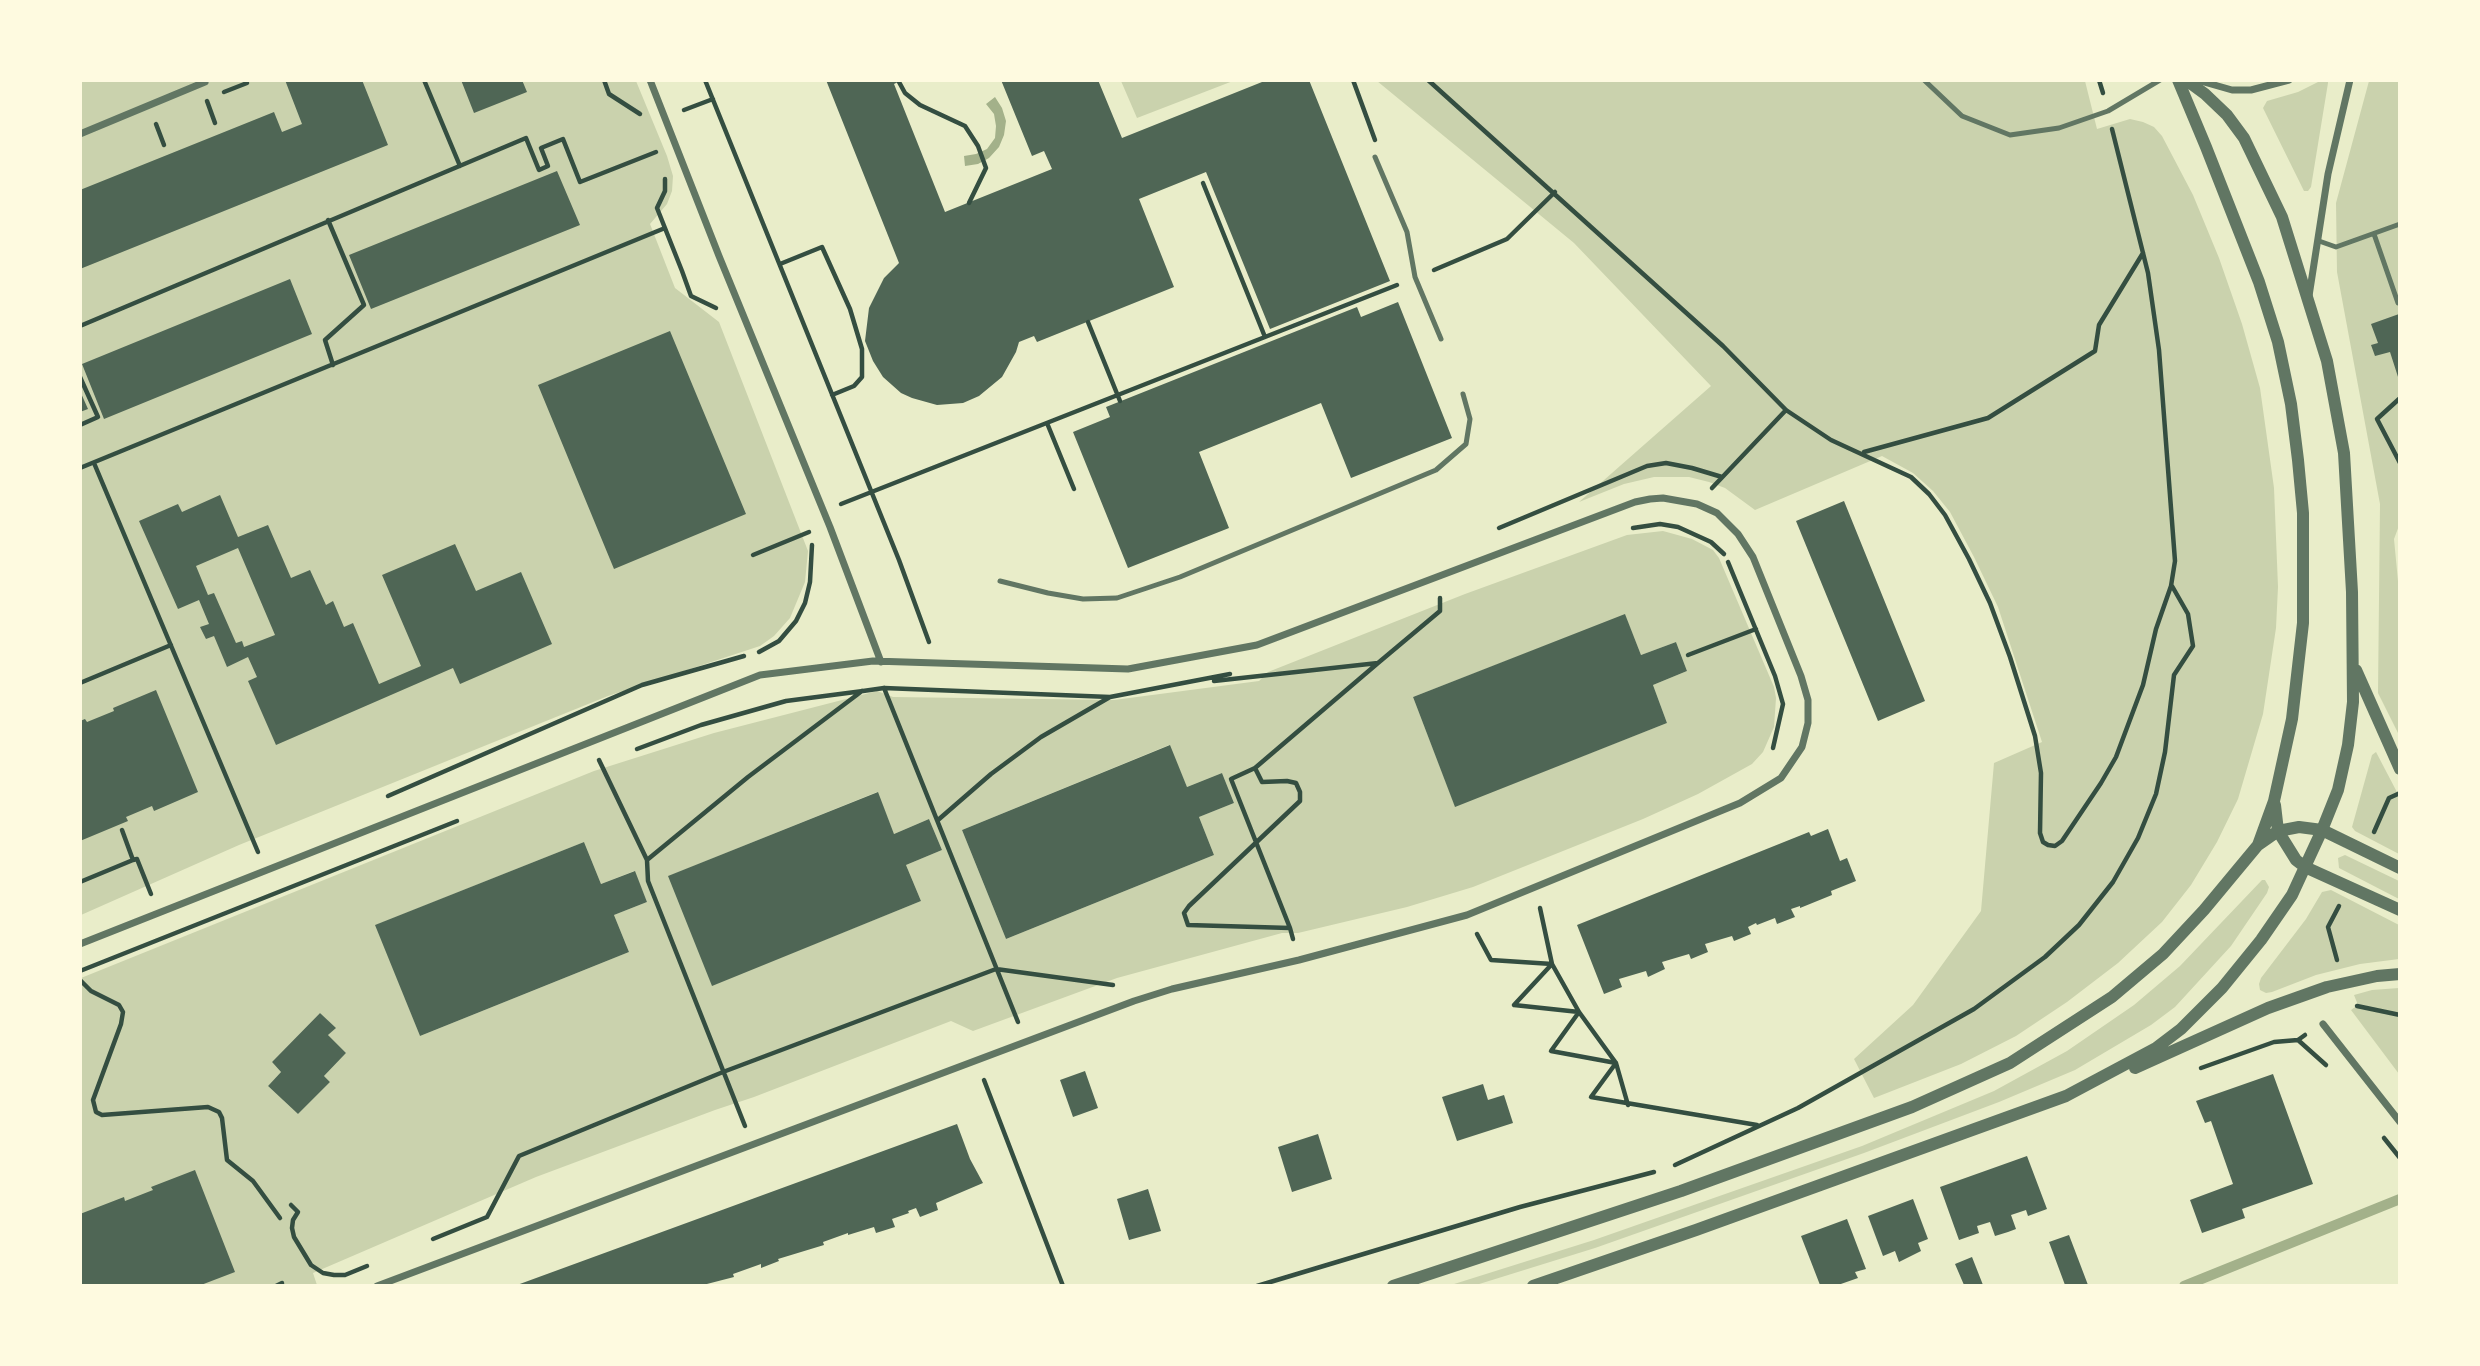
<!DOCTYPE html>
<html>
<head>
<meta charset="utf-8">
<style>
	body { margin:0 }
	#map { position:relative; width:2480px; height:1366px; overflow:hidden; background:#e9edc9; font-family:Cabin,sans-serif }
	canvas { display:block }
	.frame { position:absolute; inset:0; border:82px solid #fefae0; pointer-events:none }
</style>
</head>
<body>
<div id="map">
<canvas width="2480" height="1366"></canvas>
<div class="frame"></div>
</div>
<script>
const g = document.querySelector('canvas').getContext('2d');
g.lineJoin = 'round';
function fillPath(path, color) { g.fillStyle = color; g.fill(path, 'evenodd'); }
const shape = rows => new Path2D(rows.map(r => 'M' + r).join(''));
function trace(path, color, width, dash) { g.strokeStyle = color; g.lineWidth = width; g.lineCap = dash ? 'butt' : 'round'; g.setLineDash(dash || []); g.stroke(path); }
const green = shape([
	[80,81,636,81,667,156,673,176,672,191,667,204,650,224,675,288,719,322,808,551,805,582,790,618,774,636,760,646,608,696,239,845,81,915],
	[1121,81,1233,81,1137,118],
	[1377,81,2085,81,2097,129,2130,119,2143,122,2154,127,2162,136,2193,195,2219,258,2242,324,2260,388,2274,488,2278,587,2276,628,2263,714,2238,799,2217,842,2191,885,2162,922,2118,963,2067,1002,2016,1036,1961,1064,1874,1098,1854,1059,1913,1005,1981,911,1994,763,2042,742,1998,607,1974,557,1950,512,1933,491,1913,473,1882,456,1755,510,1725,488,1709,482,1689,477,1654,477,1624,484,1579,502,1711,386,1574,243],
	[2320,81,2328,81,2328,83,2311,187,2308,191,2304,191,2263,108,2267,101,2298,92],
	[2369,81,2399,81,2400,523,2394,539,2400,602,2399,735,2378,693,2380,504,2337,272,2336,203],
	[1663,531,1692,539,1713,550,1719,558,1774,687,1776,698,1774,727,1763,752,1752,764,1698,794,1643,819,1473,887,1407,907,1298,933,1282,933,1117,978,973,1031,951,1021,754,1097,715,1110,536,1177,313,1273,317,1285,81,1286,81,978,594,771,714,733,877,691,893,697,1114,700,1259,681,1268,672,1465,594,1627,535],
	[1625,615,1641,655,1676,642,1687,671,1653,685,1667,723,1455,806,1413,697],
	[1169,745,1187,787,1222,773,1234,803,1199,817,1214,855,1006,939,962,830],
	[877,792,894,834,929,819,942,850,906,865,921,901,712,985,669,876],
	[584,842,601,884,634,871,647,902,614,915,629,952,420,1036,376,925],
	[320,1013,335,1028,328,1035,346,1053,324,1076,330,1082,298,1114,268,1086,281,1072,272,1062],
	[2376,752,2399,796,2399,854,2355,831,2352,827,2372,755],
	[2345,855,2399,881,2399,899,2339,868,2338,858],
	[2262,880,2265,880,2269,887,2267,893,2231,946,2175,1007,2151,1025,2075,1070,1999,1102,1864,1153,1595,1248,1476,1285,1451,1285,1594,1240,1862,1146,1994,1091,2067,1051,2134,1005,2180,966],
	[2331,890,2399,925,2399,959,2360,964,2316,975,2272,992,2266,993,2260,990,2259,984,2261,978,2306,919,2322,892],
	[2399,988,2399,1074,2351,1010,2358,1005,2354,995,2372,990]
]);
const water = shape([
	[995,97,1002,108,1006,121,1004,135,999,147,989,158,978,164,965,166,964,156,976,154,987,149,995,138,996,126,994,114,986,104]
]);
const stream = shape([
	[2184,1286,2400,1199]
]);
const building = shape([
	[285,80,362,80,388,145,80,269,80,190,274,112,282,132,302,124],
	[461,80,522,80,527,92,474,113],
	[826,80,902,80,894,84,945,212,1052,169,1044,151,1032,156,1001,80,1098,80,1122,138,1267,80,1309,80,1390,281,1270,329,1206,172,1139,199,1174,287,1037,342,1034,336,1019,342,1016,352,1002,377,979,396,963,403,937,405,912,398,901,393,883,377,873,361,865,341,869,308,884,278,899,263],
	[557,171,580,225,371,309,349,255],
	[290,279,312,334,104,419,82,364],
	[1398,302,1452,438,1351,478,1321,403,1199,452,1229,528,1128,568,1073,432,1110,417,1106,407,1357,307,1361,317],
	[2399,314,2399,380,2390,352,2375,356,2371,345,2378,343,2371,324],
	[670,331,746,514,614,569,538,385],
	[80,391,88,409,80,412],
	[220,495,238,537,268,525,291,578,310,570,326,605,333,601,344,627,353,623,379,684,421,666,382,575,455,544,476,591,521,572,552,644,460,684,453,668,276,745,248,681,257,677,248,657,227,667,214,636,206,639,200,627,209,624,199,600,178,609,139,521,178,504,182,512],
	[238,548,275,635,244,647,242,641,236,643,214,593,208,595,196,566],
	[1844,501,1925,701,1878,721,1796,521],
	[1625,614,1641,655,1676,642,1687,671,1653,685,1667,723,1455,807,1413,697],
	[156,690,198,792,154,811,152,806,126,817,128,821,80,841,80,721,85,719,87,722,114,711,113,708],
	[1170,745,1187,787,1222,773,1234,803,1199,817,1214,855,1006,939,962,830],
	[878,792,894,834,929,819,942,850,906,865,921,901,712,986,668,876],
	[1828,829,1840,861,1847,858,1856,881,1831,891,1832,895,1800,908,1800,906,1791,909,1795,917,1777,924,1775,918,1757,925,1756,923,1748,927,1751,934,1734,941,1732,936,1705,944,1708,952,1691,959,1689,954,1662,962,1665,969,1648,977,1646,971,1619,979,1622,987,1604,994,1577,925,1809,832,1811,836],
	[584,842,601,884,635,871,647,902,614,915,629,952,420,1036,375,925],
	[320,1013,336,1028,328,1035,346,1053,324,1076,330,1082,298,1114,268,1086,281,1072,272,1062],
	[1085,1071,1098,1108,1073,1117,1060,1080],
	[2273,1074,2313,1184,2242,1209,2245,1218,2202,1233,2190,1200,2233,1184,2211,1121,2205,1123,2196,1101],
	[1483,1084,1488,1100,1504,1095,1513,1123,1457,1141,1442,1097],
	[957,1124,970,1159,983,1183,936,1203,938,1210,920,1217,916,1208,908,1211,909,1213,892,1219,895,1227,876,1233,874,1227,848,1235,848,1233,823,1242,824,1245,778,1259,779,1261,761,1268,761,1264,733,1274,734,1277,703,1285,517,1285],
	[1318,1134,1332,1179,1292,1192,1278,1147],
	[2027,1156,2047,1209,2028,1216,2026,1210,2011,1215,2016,1229,2008,1232,1995,1236,1990,1222,1977,1226,1979,1233,1959,1240,1940,1187],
	[195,1170,235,1272,201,1285,80,1285,80,1214,124,1197,125,1201,153,1190,151,1187],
	[1148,1189,1161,1231,1129,1240,1117,1199],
	[1913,1199,1928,1239,1918,1243,1921,1251,1899,1262,1895,1251,1883,1256,1868,1216],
	[1847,1219,1866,1269,1855,1272,1858,1278,1838,1285,1820,1285,1801,1236],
	[2069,1235,2088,1285,2065,1285,2049,1242],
	[1972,1257,1983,1285,1964,1285,1955,1264]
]);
const path = shape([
	[424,80,460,166],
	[604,80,609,94,640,114],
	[705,80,899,560,929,642],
	[1353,80,1375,140],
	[1428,80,1723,346,1786,410,1831,440,1911,477,1929,494,1945,515,1969,559,1990,603,2010,657,2035,736,2041,773,2040,833,2043,842,2048,845,2055,846,2062,841,2101,783,2116,757,2143,685,2156,629,2171,586,2175,561,2159,350,2148,273,2112,129],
	[2099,80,2103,93],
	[899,82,905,93,920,105,965,126,978,146,986,168,969,203],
	[224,92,247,83,246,80],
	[207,101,215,123],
	[684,110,713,99],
	[156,124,164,145],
	[665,179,665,191,657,208,682,271,691,296,716,308],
	[1203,183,1265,337],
	[328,220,364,305,325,340,333,365],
	[780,264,822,247,850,309,862,349,862,377,854,386,832,395],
	[1434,270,1507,239,1555,192],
	[1088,322,1120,401],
	[80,326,526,138,539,170,548,166,541,148,563,139,580,182,656,152],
	[80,377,98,417,80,425],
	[2399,399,2377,419,2400,463],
	[1047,423,1074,489],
	[1864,452,1988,418,2095,351,2099,325,2143,253],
	[94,463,258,852],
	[80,468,665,228],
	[1712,488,1786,410],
	[841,504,1397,285],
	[1499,528,1647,466,1666,463,1692,468,1722,477],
	[1633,528,1660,524,1678,527,1711,542,1724,554],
	[753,555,809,532],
	[1728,562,1775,676,1783,704,1773,748],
	[759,652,779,641,796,621,805,603,810,582,812,545],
	[1688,655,1756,629],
	[1378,663,1440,611,1440,598],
	[1214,681,1378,663,1255,768,1262,782,1287,781,1296,783,1300,792,1300,801,1189,906,1184,913,1188,925,1290,928,1293,939],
	[80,683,171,645],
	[884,688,1018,1022],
	[637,749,701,725,786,701,863,691,884,688,1110,697,1230,674],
	[599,760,647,860],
	[1255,768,1231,779,1290,928],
	[388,796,642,685,744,656],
	[938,820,991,774,1041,737,1110,697],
	[122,830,133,860,137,859,151,894],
	[2374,832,2389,798,2400,793],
	[80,882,133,860],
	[1540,908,1552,964,1579,1012,1616,1063,1628,1105],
	[1477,934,1491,960,1552,964,1514,1005,1579,1012,1551,1051,1616,1063,1591,1097,1757,1125],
	[2337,960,2328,927,2339,906],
	[80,971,457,821],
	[80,980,91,991,119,1005,123,1012,121,1024,93,1100,96,1112,102,1115,208,1107,219,1112,222,1118,227,1160,253,1181,280,1218],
	[2357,1006,2400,1015],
	[2298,1040,2326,1065],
	[2201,1068,2274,1042,2298,1040,2305,1035],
	[984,1080,1063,1286],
	[745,1126,648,881,647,860,748,777,862,691],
	[2384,1138,2400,1158],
	[1675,1165,1798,1108,1974,1009,2045,957,2079,925,2113,882,2138,838,2156,794,2165,752,2174,675,2193,646,2188,614,2172,586],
	[291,1205,298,1212,293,1220,292,1228,294,1237,311,1265,323,1273,334,1275,345,1275,367,1266],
	[433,1239,487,1217,519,1156,723,1072,996,969,1113,985],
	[276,1286,282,1283],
	[1257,1286,1520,1207,1654,1172]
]);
const service = shape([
	[1924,80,1962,116,2010,135,2059,128,2108,111,2160,80],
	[1375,157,1407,232,1415,277,1441,339],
	[2374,234,2398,303],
	[2319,241,2336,247,2400,224],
	[1000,581,1048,593,1083,599,1117,598,1180,577,1436,470,1466,444,1470,419,1463,394]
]);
const minor = shape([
	[650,80,719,256,830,527,881,662],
	[2197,80,2232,90,2251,90,2289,80],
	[80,134,205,82],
	[2309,296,2328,174,2350,80],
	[80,944,760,675,873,661,1128,669,1257,645,1635,502,1650,499,1663,498,1697,504,1717,513,1738,534,1753,557,1801,676,1808,700,1808,723,1802,747,1781,778,1740,803,1467,915,1299,960,1172,989,1134,1001,377,1286],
	[2323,1024,2400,1122]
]);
const tertiary = shape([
	[2178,80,2206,147,2259,282,2278,342,2291,404,2298,460,2303,513,2303,623,2292,719,2274,801,2258,845],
	[2356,670,2400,769],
	[2275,805,2278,831,2296,860,2305,867,2400,910],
	[2135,1068,2268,1008,2327,987,2377,976,2400,974],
	[1393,1286,1681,1191,1912,1107,2010,1063,2112,997,2163,954,2204,910,2258,845,2278,831,2299,827,2322,830,2400,868],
	[1533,1286,1696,1230,2066,1096,2156,1048,2181,1029,2222,988,2261,940,2292,895,2322,830,2338,790,2348,745,2353,702,2352,592,2344,453,2327,361,2282,217,2244,138,2227,115,2205,94,2186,80]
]);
fillPath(green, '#cad2ad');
fillPath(water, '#a3b18a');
trace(stream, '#a3b18a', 10);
fillPath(building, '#4f6655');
trace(path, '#344e41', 4.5);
trace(service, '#617663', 5);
trace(minor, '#617663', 7);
trace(tertiary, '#617663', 12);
</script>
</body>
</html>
